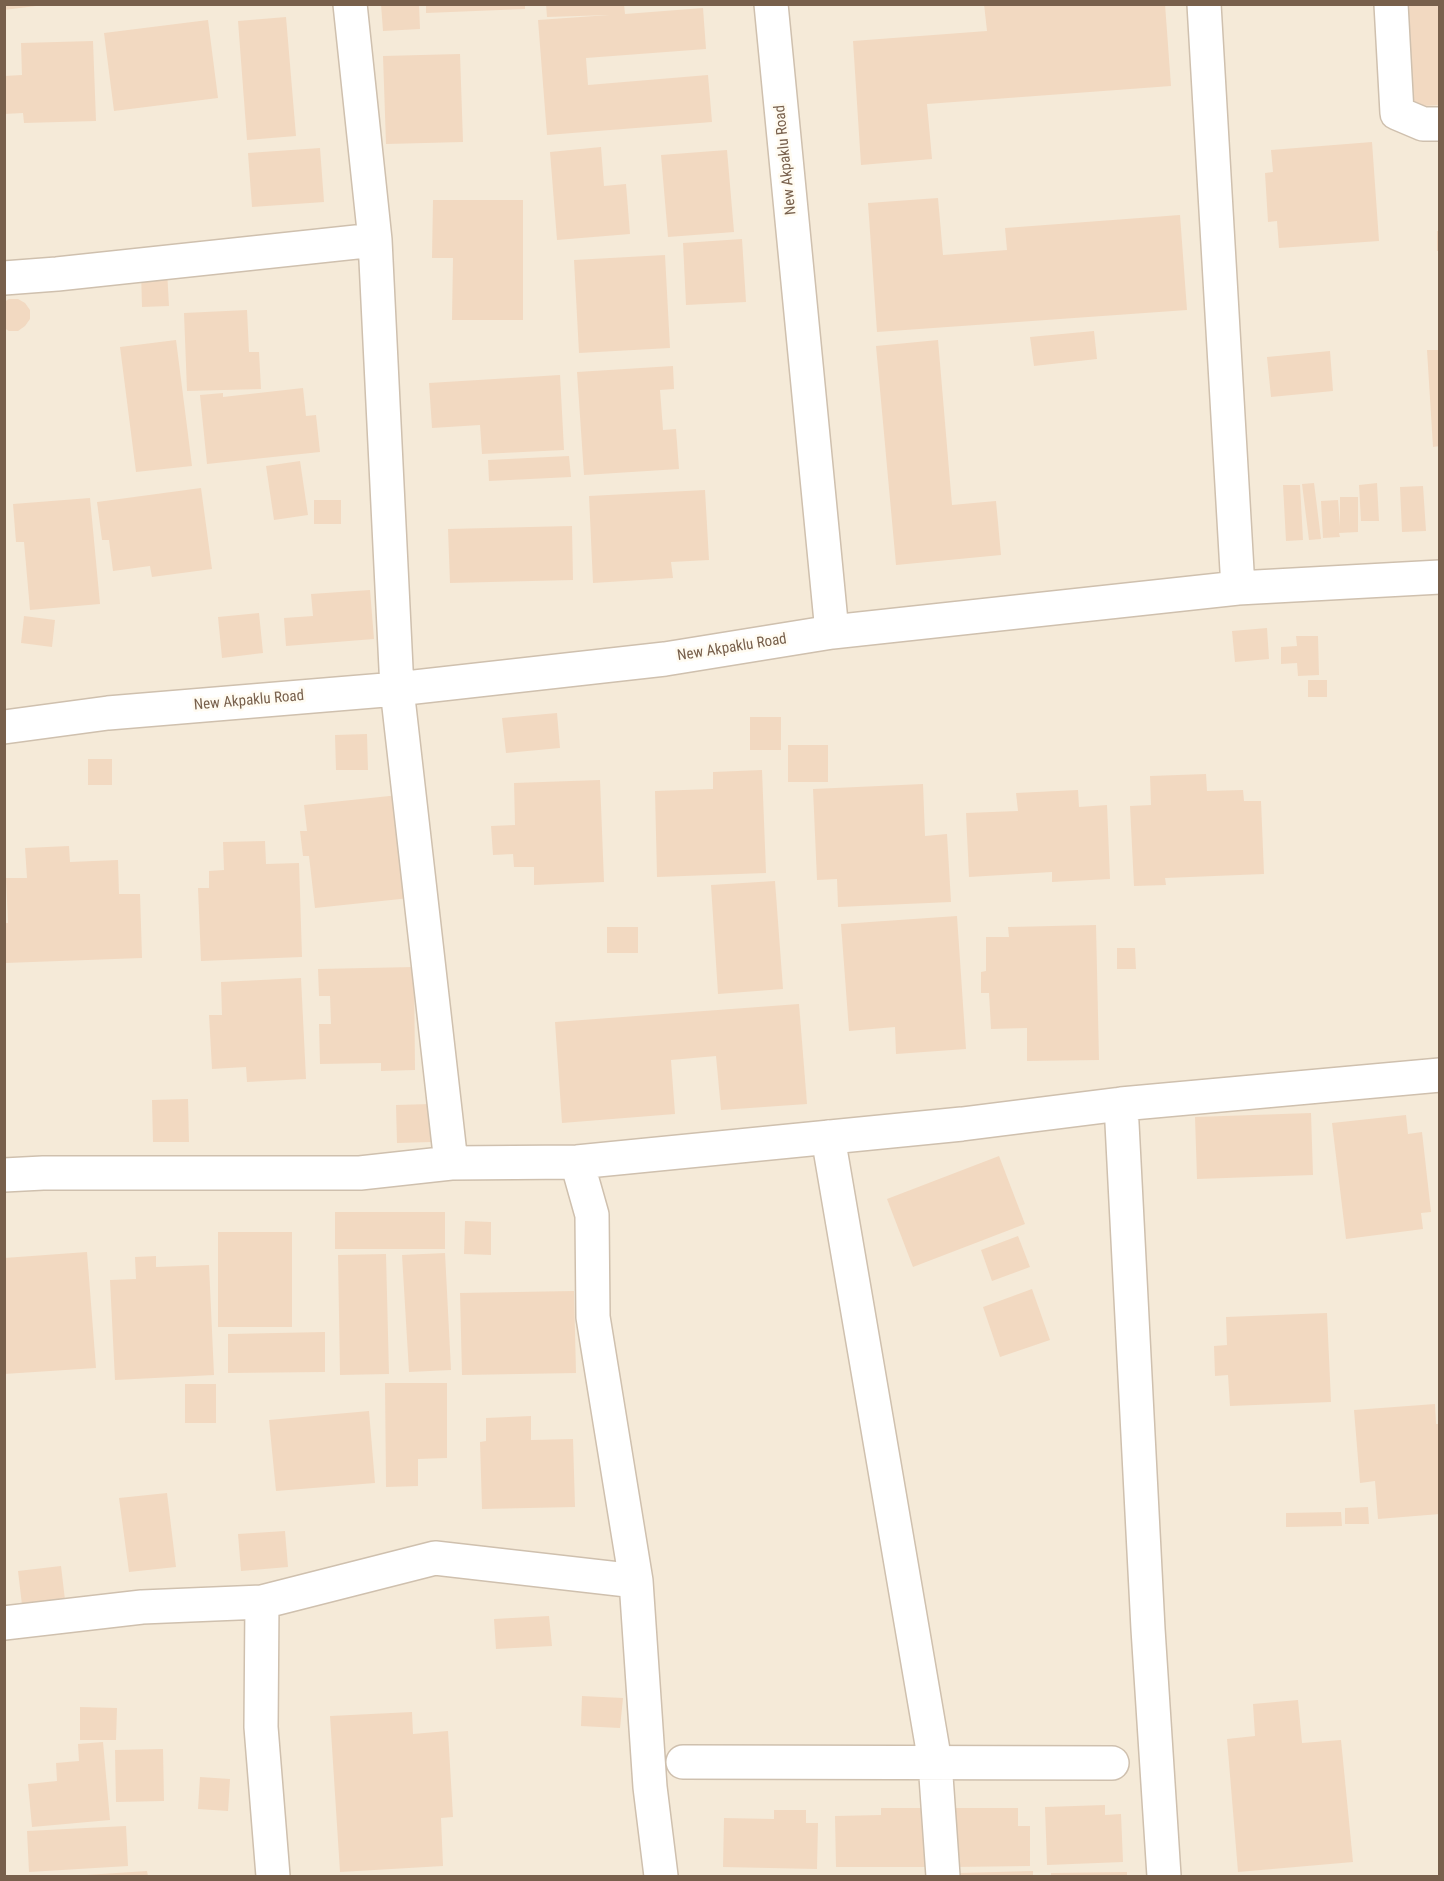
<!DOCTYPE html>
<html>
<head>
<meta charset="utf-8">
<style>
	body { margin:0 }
	#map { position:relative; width:1444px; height:1881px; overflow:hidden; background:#fdf7ea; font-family:"Roboto Condensed",sans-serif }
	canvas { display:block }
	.frame { position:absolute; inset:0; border:6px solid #78604c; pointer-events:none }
</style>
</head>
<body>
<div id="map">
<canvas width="1444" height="1881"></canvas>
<div class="frame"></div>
</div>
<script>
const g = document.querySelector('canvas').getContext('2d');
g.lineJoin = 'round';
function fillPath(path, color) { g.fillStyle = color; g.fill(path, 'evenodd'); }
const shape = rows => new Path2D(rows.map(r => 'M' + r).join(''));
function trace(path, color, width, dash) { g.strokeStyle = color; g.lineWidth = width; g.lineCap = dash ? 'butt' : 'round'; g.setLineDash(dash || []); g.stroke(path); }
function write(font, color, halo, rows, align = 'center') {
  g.font = font + ' "Roboto Condensed",sans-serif'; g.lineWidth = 5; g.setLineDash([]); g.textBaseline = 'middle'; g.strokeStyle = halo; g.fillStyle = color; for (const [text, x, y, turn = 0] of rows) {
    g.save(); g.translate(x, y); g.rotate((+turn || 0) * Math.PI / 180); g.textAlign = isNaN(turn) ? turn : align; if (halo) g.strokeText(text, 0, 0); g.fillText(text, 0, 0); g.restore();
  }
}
const residential = shape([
	[5,5,1439,5,1439,1876,5,1876]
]);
const building = shape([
	[4,4,36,4,36,6,4,10],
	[381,4,419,4,420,29,383,31],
	[426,4,525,4,525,9,426,13],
	[546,4,624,4,625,14,703,8,706,49,586,58,588,85,708,75,712,122,547,135,538,20,609,15,547,17],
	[984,4,1165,4,1171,86,927,104,932,159,861,165,853,41,987,31],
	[1399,5,1440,5,1440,105,1406,107],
	[286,17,296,136,247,140,238,21],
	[208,20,218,98,114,111,104,33],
	[93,41,96,121,24,123,23,113,4,114,4,76,22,75,21,43],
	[460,54,463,142,386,144,383,56],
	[1372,142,1379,241,1279,248,1277,221,1268,222,1265,173,1273,172,1271,150],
	[601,147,604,186,626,184,630,234,557,240,550,152],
	[320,148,324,202,252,207,248,153],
	[727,150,734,232,668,237,661,155],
	[938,198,943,255,1007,250,1005,228,1180,215,1187,310,877,332,868,203],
	[433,200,523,200,523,320,452,320,453,258,432,258],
	[1437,231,1440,231,1440,251,1437,251],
	[742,239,746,302,686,305,683,243],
	[665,255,670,348,579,353,574,260],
	[167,270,169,306,142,307,141,271],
	[9,299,18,299,25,303,30,310,30,319,25,326,18,331,9,331,4,328,4,302],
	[247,310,249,352,259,352,261,389,187,391,184,313],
	[1094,331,1097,359,1034,366,1030,337],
	[176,340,192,466,136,472,120,347],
	[938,340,952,505,996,501,1001,555,896,565,876,346],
	[1427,350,1440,350,1440,446,1433,447],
	[1330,351,1333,391,1271,397,1267,357],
	[673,366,674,389,660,390,663,430,676,429,679,469,584,475,577,372],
	[560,375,564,450,482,454,480,425,432,428,429,383],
	[303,388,306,416,316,415,320,452,207,464,200,395,223,393,223,397],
	[569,456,571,477,489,481,488,460],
	[300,461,308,515,274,520,266,466],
	[1314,483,1321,539,1309,540,1302,484],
	[1377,483,1379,521,1361,521,1359,485],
	[1283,485,1300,485,1303,540,1286,541],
	[1423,486,1426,531,1402,532,1400,487],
	[201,488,212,569,152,577,150,566,113,571,109,540,102,540,97,502],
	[705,490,709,560,671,562,673,578,593,583,589,496],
	[1340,497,1358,497,1358,532,1339,533,1340,537,1323,538,1321,501,1338,500,1340,526],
	[90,498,100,604,30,610,24,542,16,542,13,504],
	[314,500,341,500,341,524,314,524],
	[572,526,573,580,450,583,448,529],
	[370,590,374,639,286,646,284,618,313,616,311,594],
	[259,613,263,653,222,658,218,617],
	[24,616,55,620,52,647,21,643],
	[1267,628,1269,659,1235,662,1232,631],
	[1296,636,1318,636,1319,675,1298,676,1297,663,1281,664,1281,647,1297,646],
	[1308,680,1327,680,1327,697,1308,697],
	[557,713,560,748,506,753,502,718],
	[750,717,781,717,781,750,750,750],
	[367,734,368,770,336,770,335,735],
	[788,745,828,745,828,782,788,782],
	[88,759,112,759,112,785,88,785],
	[762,770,766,873,657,877,655,791,713,789,713,772],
	[1206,774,1207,791,1243,790,1244,801,1261,801,1264,874,1165,878,1166,885,1134,886,1130,806,1151,805,1150,776],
	[600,780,604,882,534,885,534,867,514,867,513,854,493,855,491,826,515,825,514,783],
	[923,784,925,836,947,834,951,902,838,907,837,879,817,880,813,789],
	[1078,790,1079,807,1107,805,1110,879,1052,882,1052,872,969,877,966,813,1018,811,1016,793],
	[399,795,410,898,315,908,309,856,303,856,300,831,307,831,304,805],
	[265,841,266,864,299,863,302,957,201,961,198,888,209,888,209,871,224,870,223,842],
	[69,846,70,862,118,860,119,894,140,894,142,958,5,963,5,923,8,923,6,878,27,878,25,848],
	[775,881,783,989,718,994,711,885],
	[957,916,966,1049,896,1054,895,1027,849,1031,841,924],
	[1096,925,1099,1060,1027,1061,1027,1028,991,1029,989,993,981,993,981,972,986,971,986,937,1009,937,1008,927],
	[607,927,638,927,638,953,607,953],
	[1117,948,1135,948,1136,969,1117,969],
	[414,967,415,1070,381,1071,381,1063,320,1064,319,1024,331,1024,330,996,319,996,318,969],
	[301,978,306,1079,247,1082,246,1067,212,1069,209,1015,222,1015,221,982],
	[799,1004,807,1104,721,1110,716,1056,671,1060,675,1114,562,1123,555,1022],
	[188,1099,189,1142,153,1142,152,1100],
	[431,1104,432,1142,397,1143,396,1105],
	[1311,1113,1313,1175,1197,1179,1195,1117],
	[1406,1115,1408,1134,1422,1132,1431,1212,1421,1213,1423,1229,1346,1239,1332,1123],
	[999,1156,1025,1224,913,1267,887,1199],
	[335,1212,445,1212,445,1249,335,1249],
	[465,1221,491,1222,491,1255,464,1254],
	[218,1232,292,1232,292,1327,218,1327],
	[1018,1236,1030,1267,992,1281,981,1250],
	[87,1252,96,1368,4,1374,4,1258],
	[445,1253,451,1370,409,1372,402,1255],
	[386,1254,389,1374,340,1375,338,1255],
	[156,1256,156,1267,209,1265,214,1375,115,1380,110,1280,136,1279,135,1257],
	[1032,1289,1050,1340,1000,1357,983,1307],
	[574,1291,576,1373,462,1375,460,1293],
	[1327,1313,1331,1402,1230,1406,1228,1375,1215,1376,1214,1346,1227,1345,1226,1317],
	[325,1332,325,1372,228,1373,228,1334],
	[385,1383,447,1383,447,1458,418,1459,418,1486,386,1487],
	[185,1384,216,1384,216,1423,185,1423],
	[1435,1404,1436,1424,1440,1424,1440,1514,1378,1519,1375,1481,1360,1483,1354,1410],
	[369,1411,375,1483,276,1491,269,1420],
	[531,1416,531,1440,573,1439,575,1507,482,1509,480,1442,486,1441,486,1418],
	[167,1493,176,1567,129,1572,119,1498],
	[1368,1507,1369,1524,1345,1524,1345,1508],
	[1341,1512,1342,1526,1286,1527,1286,1513],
	[285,1531,288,1567,241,1571,238,1534],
	[61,1566,65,1600,22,1605,18,1571],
	[549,1616,552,1646,496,1649,494,1619],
	[582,1696,623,1698,620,1728,581,1726],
	[1298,1700,1302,1743,1341,1740,1353,1862,1238,1872,1227,1739,1255,1736,1253,1704],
	[80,1707,117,1708,116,1740,80,1740],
	[412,1712,413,1734,448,1731,453,1817,441,1818,443,1866,340,1872,330,1716],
	[103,1742,110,1820,32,1827,28,1784,57,1781,56,1763,79,1761,78,1744],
	[163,1749,164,1801,116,1802,115,1750],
	[200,1777,230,1779,228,1811,198,1809],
	[1105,1805,1105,1815,1121,1814,1123,1862,1047,1865,1045,1807],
	[881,1808,922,1808,922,1823,933,1823,933,1867,836,1867,835,1816,881,1815],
	[954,1808,1018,1808,1018,1826,1030,1826,1030,1866,954,1867],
	[774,1810,806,1810,806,1823,818,1823,817,1869,723,1867,724,1818,774,1819],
	[126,1826,128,1866,29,1872,27,1831],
	[147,1871,148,1876,86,1876,86,1875],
	[1033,1871,1033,1876,959,1876,959,1873],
	[1127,1872,1127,1876,1051,1876,1051,1873]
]);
const street = shape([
	[350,4,375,240,397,689,451,1163],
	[1204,4,1238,588],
	[1391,4,1397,113,1423,124,1440,124],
	[4,278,57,274,375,240],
	[832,632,1238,588,1440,577],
	[4,727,108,713,397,689,665,659,832,632,771,4],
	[1121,1104,1148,1629,1164,1876],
	[828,1137,935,1762,943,1876],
	[577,1162,592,1215,593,1317,636,1581,650,1787,661,1876],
	[4,1175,43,1173,360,1173,451,1163,577,1162,962,1124,1121,1104,1440,1075],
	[262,1602,261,1727,273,1876],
	[4,1623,142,1607,262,1602,435,1558,636,1581],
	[683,1762,1112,1763]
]);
const streetNames = [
	["New Akpaklu Road",786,160,-96],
	["New Akpaklu Road",732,648,-9],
	["New Akpaklu Road",249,701,-5]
];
fillPath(residential, '#f5ead8');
fillPath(building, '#f2d9c1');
trace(street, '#cfc0ae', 36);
trace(street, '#fff', 33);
write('15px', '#78604c', '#fffbf1', streetNames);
</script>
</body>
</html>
